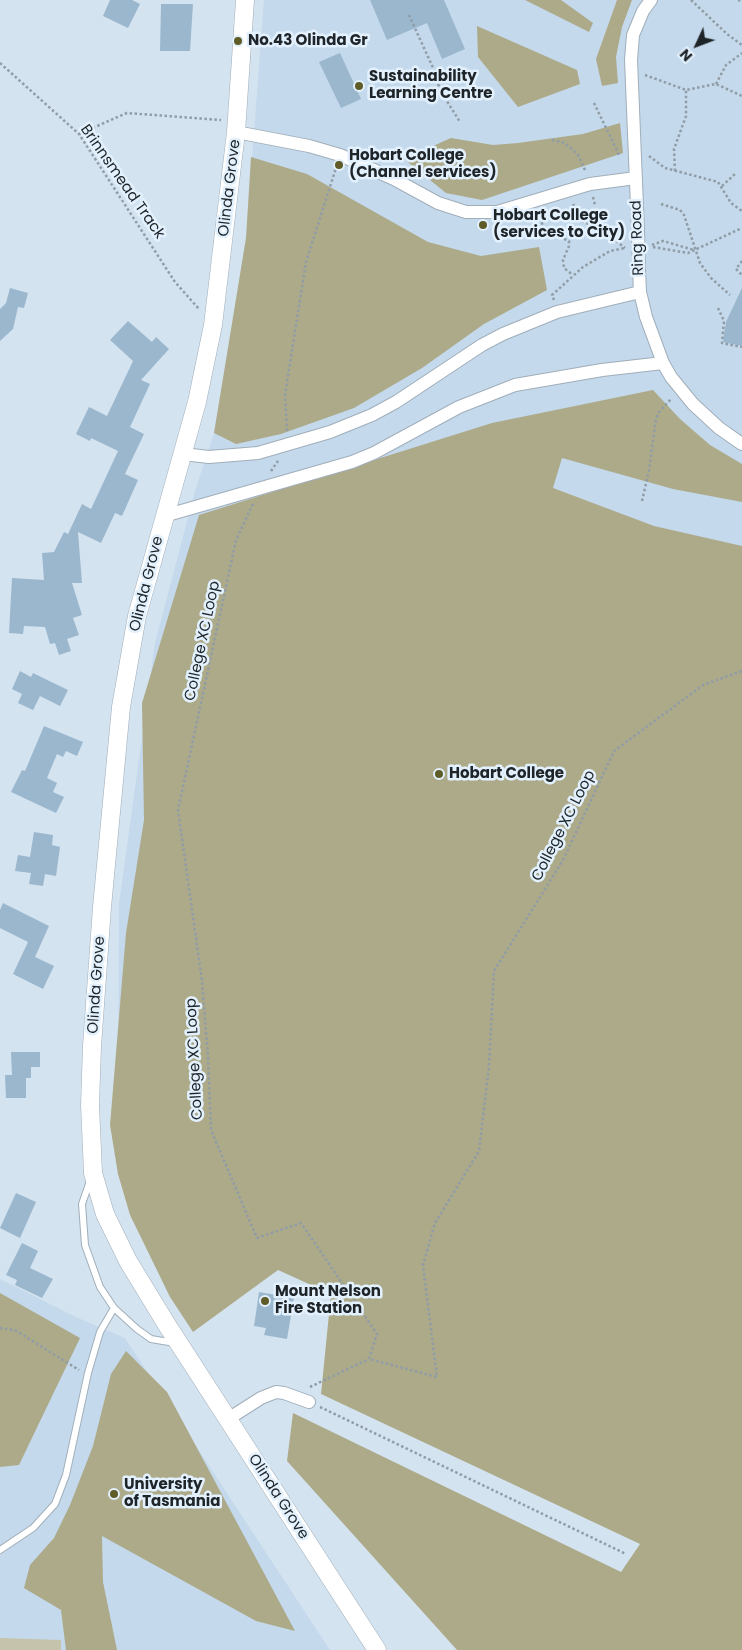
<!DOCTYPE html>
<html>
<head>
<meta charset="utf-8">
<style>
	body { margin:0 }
	#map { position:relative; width:742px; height:1650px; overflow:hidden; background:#d4e3f0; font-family:Poppins,sans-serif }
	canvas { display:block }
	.north { position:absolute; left:672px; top:20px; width:50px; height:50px; -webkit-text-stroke:4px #e2f1fd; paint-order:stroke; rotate:227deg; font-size:14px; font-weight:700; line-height:20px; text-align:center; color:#1e2428 }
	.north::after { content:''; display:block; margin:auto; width:18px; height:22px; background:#1e2428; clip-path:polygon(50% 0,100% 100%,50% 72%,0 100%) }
</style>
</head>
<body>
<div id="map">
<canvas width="742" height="1650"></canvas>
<div class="north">N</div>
</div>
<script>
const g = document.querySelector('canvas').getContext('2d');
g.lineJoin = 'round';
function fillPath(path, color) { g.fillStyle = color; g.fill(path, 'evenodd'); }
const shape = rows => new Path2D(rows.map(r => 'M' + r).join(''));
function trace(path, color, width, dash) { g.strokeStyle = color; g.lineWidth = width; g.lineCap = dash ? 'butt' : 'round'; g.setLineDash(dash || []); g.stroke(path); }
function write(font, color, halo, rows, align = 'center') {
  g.font = font + ' Poppins,sans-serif'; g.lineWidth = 5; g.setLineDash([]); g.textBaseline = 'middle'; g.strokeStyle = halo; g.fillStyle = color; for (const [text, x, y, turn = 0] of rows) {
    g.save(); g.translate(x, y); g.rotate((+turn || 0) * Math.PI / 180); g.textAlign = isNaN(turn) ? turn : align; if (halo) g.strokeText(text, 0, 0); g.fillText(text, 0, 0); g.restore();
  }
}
const built = shape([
	[264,0,742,0,742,1509,349,1257,118,1125,119,904,155,643,195,491,214,433,221,395,246,238],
	[0,1279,78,1318,125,1338,330,1650,0,1650]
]);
const green = shape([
	[0,1638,61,1640,61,1650,0,1650]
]);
const forest = shape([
	[525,0,561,0,593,23,589,32],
	[617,0,632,0,622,27,616,57,618,83,602,86,596,59],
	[477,26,577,70,580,84,518,107,478,57],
	[620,123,623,153,482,200,446,193,404,159,451,138,493,145,518,143,583,134],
	[251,157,307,174,428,242,481,256,539,247,547,290,484,324,422,368,354,408,281,434,236,444,214,433,246,238],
	[653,390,680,419,710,445,742,464,742,502,673,489,562,458,553,488,654,526,742,546,742,1650,457,1650,287,1461,293,1413,621,1572,640,1544,321,1394,331,1294,278,1270,193,1332,170,1297,130,1215,118,1174,110,1125,126,933,144,820,142,703,199,515,492,423],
	[0,1293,80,1338,19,1465,0,1467],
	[126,1351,167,1392,295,1631,256,1621,102,1536,103,1582,117,1650,66,1650,61,1610,24,1588,30,1565,54,1538,70,1505,93,1446,111,1374]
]);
const building = shape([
	[110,0,132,0,140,4,128,28,103,16],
	[370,0,444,0,465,49,442,59,427,23,387,40],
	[161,4,193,4,190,51,160,51],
	[340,53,361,99,341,108,319,62],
	[10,288,28,293,24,308,18,307,13,329,0,341,0,309,6,303],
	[742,288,742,346,723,342,726,322],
	[128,321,152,342,156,337,169,349,141,380,150,384,130,427,144,434,125,474,138,480,122,516,115,513,101,543,78,532,82,583,72,583,82,615,73,618,79,635,67,639,71,651,59,655,55,643,50,644,45,627,24,626,23,634,9,633,12,578,44,580,42,553,54,552,64,532,68,534,82,504,91,509,118,451,91,438,90,441,76,434,89,407,107,416,133,361,110,340],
	[20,671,31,677,33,673,68,690,60,706,40,696,33,710,18,703,22,694,12,689],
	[44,726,83,742,77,756,66,751,63,757,57,754,47,778,57,783,53,792,64,797,56,813,11,792,22,770,25,771],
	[34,832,53,835,52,845,60,847,56,876,45,874,43,886,29,884,31,873,15,871,18,855,30,857],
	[3,903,49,926,35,957,54,966,43,989,13,974,28,942,0,928,0,910],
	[11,1052,40,1052,40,1067,31,1067,31,1078,26,1078,26,1098,6,1098,5,1075,12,1075],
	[16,1193,36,1202,20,1238,0,1228],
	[22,1243,38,1251,30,1268,53,1279,42,1298,15,1285,17,1280,6,1275],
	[259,1292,294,1298,287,1339,264,1335,266,1328,254,1326]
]);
const path = shape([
	[691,0,727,34,742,45],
	[738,0,742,1],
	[409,15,434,70,440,90,460,122],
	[0,63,79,134,175,282,199,309],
	[645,75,686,90,716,84,742,96],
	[716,84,726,65,742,53],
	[594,103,620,157],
	[79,134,127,113,221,120],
	[552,140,562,142,571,148,578,155,585,170],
	[649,156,665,168,718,182,731,203,742,211],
	[675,171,674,149,686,116,686,90],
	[722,186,735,174],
	[593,197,595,205],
	[573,204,579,220,601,229,625,248],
	[661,204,680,210,684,215,700,263,711,278,730,295],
	[538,213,545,231,569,241,569,246,563,260,564,268,573,275],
	[652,245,663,241,694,250],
	[653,247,688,253,742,228],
	[742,261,736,269,742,275],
	[554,300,552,295,583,267,610,251,625,248],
	[718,308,724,321,722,343,742,347],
	[287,431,285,395,306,262,336,168],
	[271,471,278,461],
	[642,501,649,470,656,419,659,412,672,398],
	[253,504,236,540,178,810,202,981,208,1056,211,1130,257,1238,301,1223,377,1334,369,1359,437,1377,423,1265,435,1223,479,1151,489,1066,494,971,563,860,614,751,703,685,742,671],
	[0,1328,15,1330,79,1370],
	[310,1387,369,1359],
	[320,1407,626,1554]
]);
const service = shape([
	[90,1181,82,1204,85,1245,100,1287,114,1308,137,1329,151,1339,175,1343],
	[0,1550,33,1528,55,1504,66,1475,88,1373,100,1332,114,1308]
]);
const minor = shape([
	[236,132,309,146,340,155,394,179,438,203,466,212,497,212,590,184,636,178],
	[638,231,631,60,633,35,643,11,651,0],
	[639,270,640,292,646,317,663,363,671,377,693,404,719,428,742,444],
	[183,454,209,457,258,453,330,432,372,415,396,402,482,345,503,334,557,312,640,292],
	[164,516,352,462,374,453,459,407,515,385,602,370,663,363],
	[228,1419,261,1398,276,1392,284,1393,309,1402]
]);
const secondary = shape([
	[245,0,236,132,213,325,197,402,137,616,121,707,102,907,92,1046,90,1105,93,1173,105,1214,128,1261,167,1325,377,1650]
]);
const minorBridge = shape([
	[638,231,639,270]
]);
const markers = [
	[238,41,5,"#605c28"],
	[359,86,5,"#605c28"],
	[339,165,5,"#605c28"],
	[483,225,5,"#605c28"],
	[439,774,5,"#605c28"],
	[265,1301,5,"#605c28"],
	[114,1494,5,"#605c28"]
];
const poiNames = [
	["No.43 Olinda Gr",248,41],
	["Sustainability",369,77],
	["Learning Centre",369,94],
	["Hobart College",349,156],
	["(Channel services)",349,173],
	["Hobart College",493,216],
	["(services to City)",493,233],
	["Hobart College",449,774],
	["Mount Nelson",275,1292],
	["Fire Station",275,1309],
	["University",124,1485],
	["of Tasmania",124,1502]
];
const streetNames = [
	["Brinnsmead Track",122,182,55],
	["Olinda Grove",230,188,-83],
	["Ring Road",638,238,-92],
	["Olinda Grove",147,584,-76],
	["College XC Loop",203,641,-78],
	["College XC Loop",564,826,-63],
	["Olinda Grove",97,985,-86],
	["College XC Loop",195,1059,-93],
	["Olinda Grove",278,1497,57]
];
fillPath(built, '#c4d9eb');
fillPath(green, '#c5c3ac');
fillPath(forest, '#adaa89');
fillPath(building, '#9bb7ce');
trace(service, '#a0aeba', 8);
trace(minor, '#a0aeba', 14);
trace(secondary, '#a0aeba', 19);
trace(path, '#909ca6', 2.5, [2.5, 2.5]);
trace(service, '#fff', 6);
trace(minor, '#fff', 12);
trace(secondary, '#fff', 18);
trace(minorBridge, '#a0aeba', 14, []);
trace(minorBridge, '#fff', 12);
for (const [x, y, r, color] of markers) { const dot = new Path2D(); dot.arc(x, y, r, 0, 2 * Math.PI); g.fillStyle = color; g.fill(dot); trace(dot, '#e2f1fd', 2); }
write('bold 15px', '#1e2428', '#e2f1fd', poiNames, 'left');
write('15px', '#1e2428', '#e2f1fd', streetNames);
</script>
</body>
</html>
